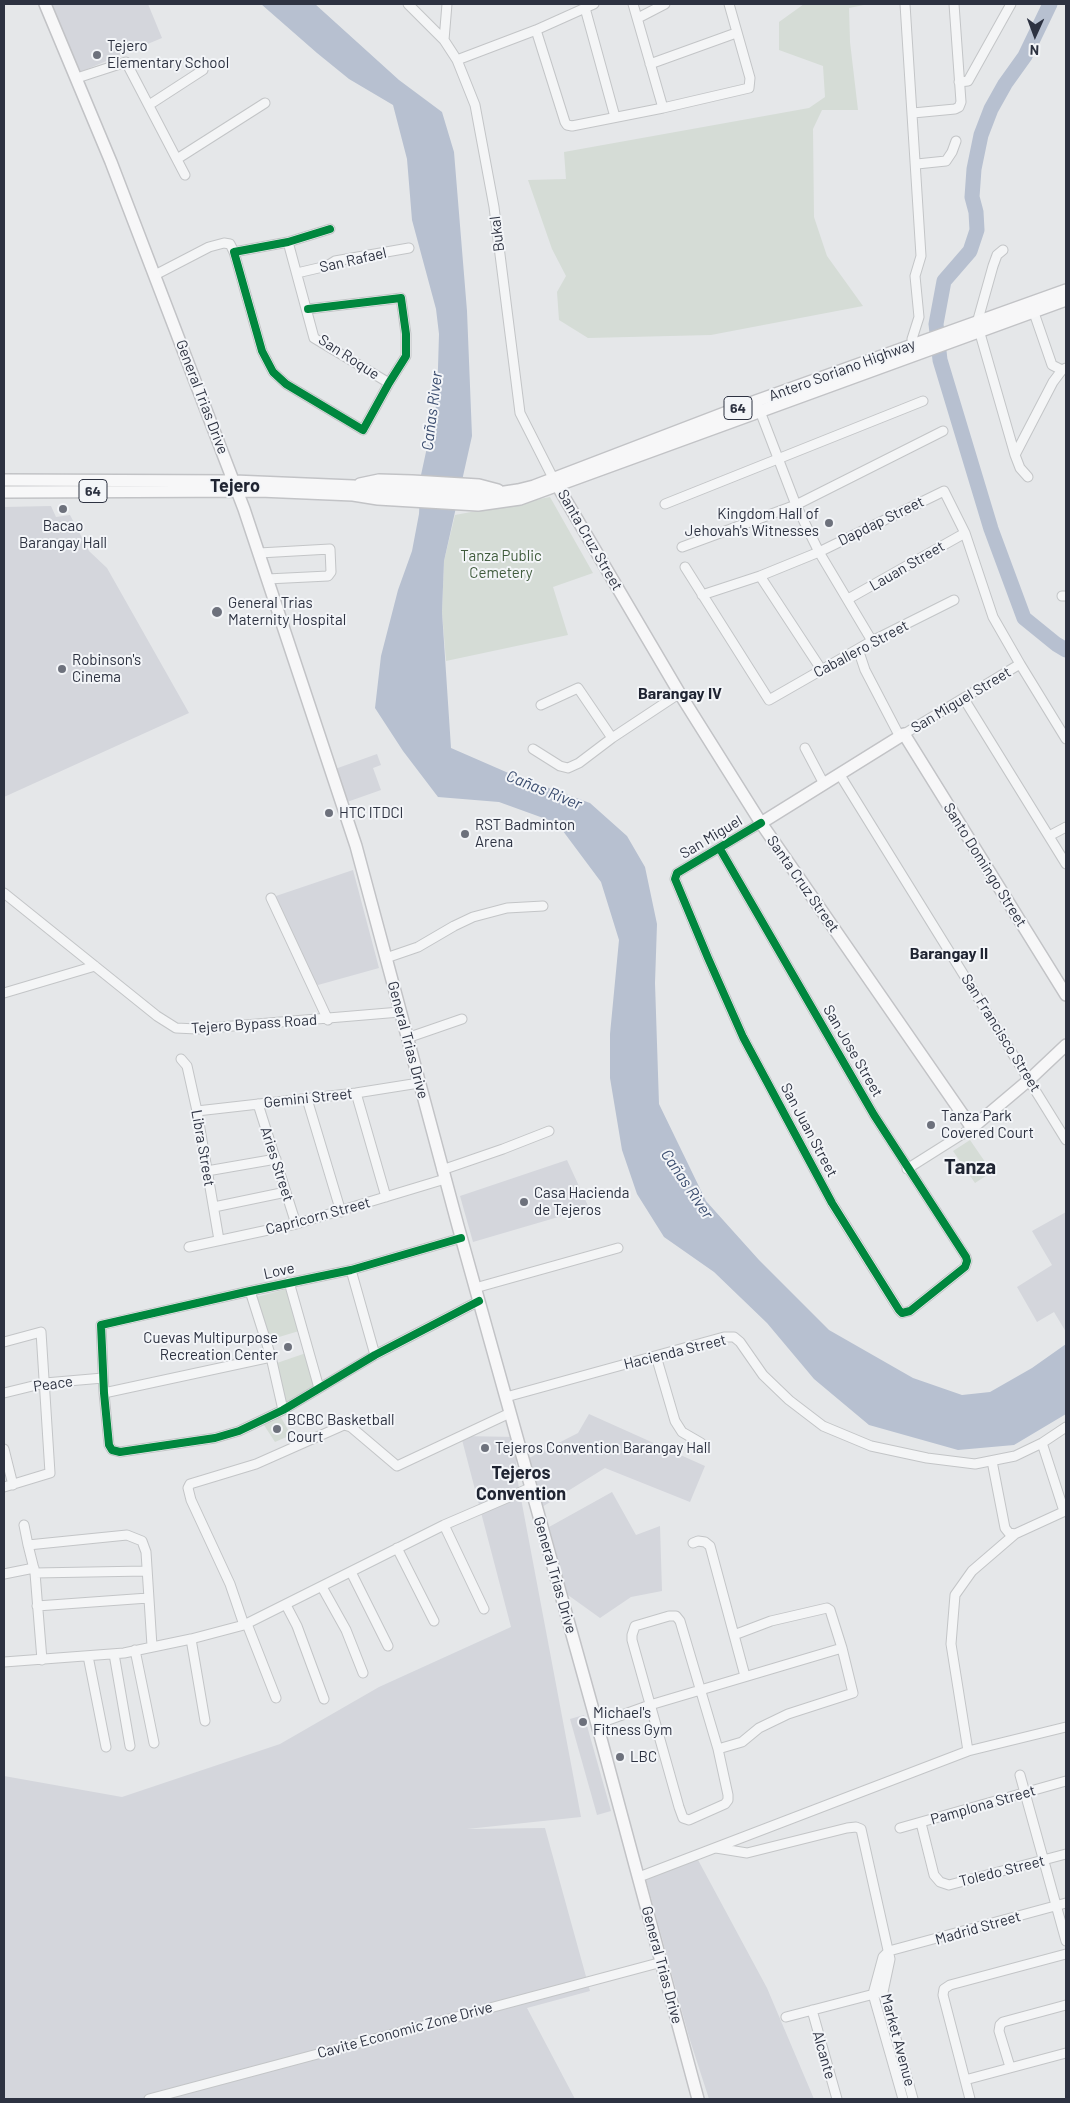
<!DOCTYPE html>
<html>
<head>
<meta charset="utf-8">
<style>
	body { margin:0 }
	#map { position:relative; width:1070px; height:2103px; overflow:hidden; background:#e5e7e9; font-family:Barlow,sans-serif }
	canvas { display:block }
	.frame { position:absolute; inset:0; border:5px solid #2d3241; pointer-events:none }
	.north { position:absolute; left:1010px; top:10px; width:50px; height:50px; -webkit-text-stroke:4px #f3f5f8; paint-order:stroke; rotate:182deg; font-size:14px; font-weight:700; line-height:20px; text-align:center; color:#2d3241 }
	.north::after { content:''; display:block; margin:auto; width:18px; height:22px; background:#2d3241; clip-path:polygon(50% 0,100% 100%,50% 72%,0 100%) }
</style>
</head>
<body>
<div id="map">
<canvas width="1070" height="2103"></canvas>
<div class="frame"></div>
<div class="north">N</div>
</div>
<script>
const g = document.querySelector('canvas').getContext('2d');
g.lineJoin = 'round';
function fillPath(path, color) { g.fillStyle = color; g.fill(path, 'evenodd'); }
const shape = rows => new Path2D(rows.map(r => 'M' + r).join(''));
function trace(path, color, width, dash) { g.strokeStyle = color; g.lineWidth = width; g.lineCap = dash ? 'butt' : 'round'; g.setLineDash(dash || []); g.stroke(path); }
function write(font, color, halo, rows, align = 'center') {
  g.font = font + ' Barlow,sans-serif'; g.lineWidth = 4; g.setLineDash([]); g.textBaseline = 'middle'; g.strokeStyle = halo; g.fillStyle = color; for (const [text, x, y, turn = 0] of rows) {
    g.save(); g.translate(x, y); g.rotate((+turn || 0) * Math.PI / 180); g.textAlign = isNaN(turn) ? turn : align; if (halo) g.strokeText(text, 0, 0); g.fillText(text, 0, 0); g.restore();
  }
}
const built = shape([
	[51,4,148,4,162,38,80,72],
	[51,506,56,517,70,515,89,551,107,568,189,713,4,797,4,507],
	[377,754,381,765,373,768,381,790,347,802,335,769],
	[353,870,379,968,318,985,310,981,273,897],
	[567,1160,589,1208,473,1242,460,1196],
	[1066,1212,1066,1332,1054,1312,1037,1322,1017,1287,1052,1265,1032,1231],
	[589,1414,705,1466,690,1502,605,1468,542,1507,525,1460,578,1433],
	[461,1436,517,1437,516,1472,581,1817,467,1829,545,1828,590,1991,527,2008,575,2099,4,2099,4,1776,122,1797,280,1744,379,1687,511,1627],
	[612,1492,636,1535,660,1526,662,1591,631,1597,600,1618,568,1595,549,1527],
	[584,1715,611,1811,597,1815,570,1719],
	[697,1858,767,1988,814,2099,709,2099,689,2037,646,1879]
]);
const green = shape([
	[804,4,869,4,849,8,850,42,858,110,822,110,813,129,814,217,827,256,863,306,711,335,588,338,559,320,557,292,566,276,552,249,528,180,566,179,564,152,809,108,825,97,823,66,779,50,779,22],
	[550,497,593,573,553,587,568,635,446,661,442,612,444,561,455,515],
	[970,1140,992,1172,975,1183,953,1151],
	[287,1289,299,1331,269,1340,256,1297],
	[306,1353,314,1387,285,1406,277,1363],
	[279,1414,291,1435,275,1442,262,1422]
]);
const water = shape([
	[261,4,315,4,399,80,442,112,454,152,467,311,472,436,444,561,442,612,451,748,513,775,590,803,627,836,645,867,657,924,655,983,659,1104,706,1201,759,1260,829,1330,913,1378,962,1395,990,1392,1032,1368,1066,1344,1066,1414,1014,1445,958,1450,869,1425,814,1379,767,1323,714,1272,664,1237,637,1194,622,1150,610,1078,610,1034,619,940,601,882,557,823,499,802,438,797,403,751,375,708,381,656,398,590,412,551,419,514,421,475,437,401,439,334,436,309,412,220,407,159,393,105,349,79,317,53]
]);
const river = shape([
	[1050,4,1025,56,1005,84,991,109,981,135,974,169,972,197,976,212,977,230,970,251,944,281,936,324,940,360,991,529,1024,618,1056,644,1066,650]
]);
const minor = shape([
	[408,4,444,40,457,60,475,105,494,207,520,413,553,478],
	[633,4,663,108],
	[905,4,921,256,915,276,919,317,912,339,914,351],
	[585,8,615,117],
	[638,18,665,4],
	[536,30,565,122,567,125,572,126,663,108,749,88,750,78,729,4],
	[444,40,447,4],
	[457,60,536,30,594,4],
	[650,64,736,33],
	[77,78,126,62,185,175],
	[959,82,968,81,1011,4],
	[149,105,203,70],
	[913,113,955,109,959,107,961,102,954,4],
	[177,159,265,103],
	[917,164,946,161,952,152,956,141],
	[288,242,314,338,389,383],
	[1003,250,997,255,993,266,977,323,1015,455,1020,468,1028,477],
	[297,273,327,266,335,261,409,248],
	[155,275,209,247,224,243,230,244,234,252],
	[1032,307,1052,365,1062,370],
	[308,309,401,298,406,334,406,356,389,383,363,430,286,384,273,372,262,351,234,252,288,242,330,229],
	[758,406,796,505,819,552,872,641],
	[1015,455,1053,382,1062,370,1066,368],
	[665,504,923,401],
	[682,547,796,505,943,431],
	[259,553,330,549,331,572,328,576,267,579],
	[685,567,769,700,872,641,954,600],
	[760,576,821,669],
	[702,595,760,576,819,552,944,491,965,533,993,617,1020,664],
	[1062,596,1066,596],
	[848,599,965,533],
	[858,649,865,670,900,737],
	[964,699,1066,864],
	[541,705,578,688,612,738,680,693],
	[904,734,1020,664,1066,739],
	[805,748,824,784],
	[533,749,560,766,568,768,579,763,612,738],
	[840,775,1066,1140],
	[1049,836,1066,827],
	[720,849,874,1115,966,1257,967,1261,965,1267,910,1311,902,1313,899,1310,832,1203,743,1037,708,958,675,879,677,873,761,823],
	[4,893,157,1016,176,1028,197,1029,400,1012],
	[271,898,328,1020],
	[386,958,418,947,454,926,473,917,507,908,543,906],
	[4,993,95,966],
	[407,1038,462,1019],
	[181,1059,187,1066,197,1111,219,1240],
	[356,1093,386,1197],
	[307,1099,341,1212],
	[258,1104,296,1224],
	[197,1111,356,1093,419,1083],
	[907,1169,972,1128],
	[442,1170,503,1149,549,1131],
	[207,1171,276,1159],
	[214,1207,286,1192],
	[461,1238,351,1270,250,1291,101,1325,104,1393,109,1445,112,1450,120,1452,215,1438,239,1431,283,1410,375,1355,479,1301],
	[189,1247,296,1224,445,1179],
	[351,1270,375,1355],
	[289,1282,319,1388],
	[475,1288,618,1248],
	[250,1291,271,1357,283,1410],
	[4,1342,41,1332,50,1473,4,1487],
	[656,1356,675,1421,682,1432,701,1443],
	[4,1393,45,1383,103,1378],
	[104,1393,271,1357],
	[506,1397,724,1337,734,1337,740,1342,763,1375,789,1400,823,1426,871,1446,927,1458,975,1464,1015,1456,1042,1443,1066,1427],
	[4,1449,13,1485],
	[992,1461,1005,1528,1009,1533,1015,1534,1063,1512,1063,1508,1042,1443],
	[24,1525,28,1545],
	[444,1525,484,1609],
	[693,1543,698,1541,705,1542,710,1546,745,1676],
	[397,1548,434,1621],
	[351,1572,388,1646],
	[35,1573,146,1571],
	[4,1574,34,1568],
	[322,1587,346,1630,363,1673],
	[286,1605,297,1626,324,1699],
	[37,1606,148,1598],
	[669,1616,676,1616,680,1621,718,1749,728,1795,728,1800,725,1804,689,1820,683,1818,679,1807,632,1640,632,1635,635,1626,669,1616],
	[247,1624,276,1698],
	[244,1625,230,1584,191,1500,188,1488,190,1484,256,1464,344,1425,351,1427,397,1466,510,1413],
	[191,1639,205,1721],
	[135,1650,154,1743],
	[114,1654,130,1746],
	[88,1656,106,1747],
	[42,1660,35,1573,28,1545,127,1535,142,1541,146,1552,152,1646],
	[4,1662,124,1653,191,1639,244,1625,444,1525,530,1488],
	[597,1724,650,1705,842,1648],
	[718,1749,742,1742,759,1728,788,1714,853,1693,842,1648,830,1610,827,1608,771,1621,734,1635],
	[968,1751,951,1644,955,1595,972,1571,1015,1534],
	[1020,1775,1066,1941],
	[921,1823,934,1875,940,1882,949,1885,1066,1854],
	[900,1828,1066,1781],
	[716,1848,747,1853,847,1828,856,1827,861,1829,890,1959,883,1992,913,2099],
	[639,1877,968,1751,1066,1727],
	[889,1951,1066,1903],
	[889,1951,883,1957,873,1994,903,2099],
	[812,2010,837,2099],
	[786,2017,878,1993],
	[1010,2067,999,2031,1000,2025,1003,2022,1066,2005],
	[965,2080,1066,2053],
	[149,2099,662,1962],
	[970,2099,943,1995,944,1989,950,1985,1066,1954]
]);
const major = shape([
	[45,4,111,162,244,509,356,846,458,1226,597,1724,698,2099],
	[4,480,234,481,353,486,379,490,485,495,518,490,534,486,756,401,1066,290],
	[554,480,680,694,761,823,972,1128,1030,1079,1066,1045],
	[360,484,379,480,412,481,479,485,498,490],
	[4,492,260,491,353,495,378,499,478,505,520,499,1066,300],
	[761,823,904,734,1066,995]
]);
const cycleway = shape([
	[308,309,401,298,406,334,406,356,389,383,363,430,286,384,273,372,262,351,234,252,288,242,330,229],
	[720,849,874,1115,966,1257,967,1261,965,1267,910,1311,902,1313,899,1310,832,1203,743,1037,708,958,675,879,677,873,761,823],
	[461,1238,351,1270,250,1291,101,1325,104,1393,109,1445,112,1450,120,1452,215,1438,239,1431,283,1410,375,1355,479,1301]
]);
const markers = [
	[97,55,5,"#6d717c"],
	[63,509,5,"#6d717c"],
	[829,523,5,"#6d717c"],
	[217,612,6,"#6d717c"],
	[62,669,5,"#6d717c"],
	[329,813,5,"#6d717c"],
	[465,834,5,"#6d717c"],
	[931,1125,5,"#6d717c"],
	[524,1202,5,"#6d717c"],
	[288,1347,5,"#6d717c"],
	[277,1429,5,"#6d717c"],
	[485,1448,5,"#6d717c"],
	[583,1722,5,"#6d717c"],
	[620,1757,5,"#6d717c"]
];
const shields = [
	[738,408,28],
	[93,491,28]
];
const shieldNames = [
	["64",738,408],
	["64",93,491]
];
const poiNames = [
	["Tejero",107,46],
	["Elementary School",107,63],
	["Kingdom Hall of",819,514,"right"],
	["Jehovah's Witnesses",819,531,"right"],
	["Bacao",63,526,"center"],
	["Barangay Hall",63,543,"center"],
	["General Trias",228,603],
	["Maternity Hospital",228,620],
	["Robinson's",72,660],
	["Cinema",72,677],
	["HTC ITDCI",339,813],
	["RST Badminton",475,825],
	["Arena",475,842],
	["Tanza Park",941,1116],
	["Covered Court",941,1133],
	["Casa Hacienda",534,1193],
	["de Tejeros",534,1210],
	["Cuevas Multipurpose",278,1338,"right"],
	["Recreation Center",278,1355,"right"],
	["BCBC Basketball",287,1420],
	["Court",287,1437],
	["Tejeros Convention Barangay Hall",495,1448],
	["Michael's",593,1713],
	["Fitness Gym",593,1730],
	["LBC",630,1757]
];
const streetNames = [
	["Bukal",497,234,-97],
	["San Rafael",353,260,-13],
	["San Roque",349,357,33],
	["Antero Soriano Highway",842,370,-20],
	["General Trias Drive",202,397,69],
	["Dapdap Street",881,521,-26],
	["Santa Cruz Street",590,540,60],
	["Lauan Street",907,566,-30],
	["Caballero Street",861,649,-28],
	["San Miguel Street",961,700,-31],
	["San Miguel",711,837,-31],
	["Santo Domingo Street",985,865,58],
	["Santa Cruz Street",803,884,55],
	["Tejero Bypass Road",254,1024,-4],
	["San Francisco Street",1001,1033,58],
	["General Trias Drive",408,1040,75],
	["San Jose Street",853,1051,60],
	["Gemini Street",308,1098,-6],
	["San Juan Street",809,1130,62],
	["Libra Street",203,1148,80],
	["Aries Street",277,1164,72],
	["Capricorn Street",318,1216,-15],
	["Love",279,1271,-12],
	["Hacienda Street",675,1352,-14],
	["Peace",53,1384,-8],
	["General Trias Drive",555,1575,74],
	["Pamplona Street",983,1805,-16],
	["Toledo Street",1002,1871,-14],
	["Madrid Street",978,1928,-16],
	["General Trias Drive",662,1965,75],
	["Cavite Economic Zone Drive",405,2030,-15],
	["Market Avenue",898,2040,75],
	["Alcante",824,2055,74]
];
const parkNames = [
	["Tanza Public",501,556],
	["Cemetery",501,573]
];
const waterNames = [
	["Cañas River",432,411,-83],
	["Cañas River",544,790,22],
	["Cañas River",687,1184,56]
];
const neighbourhoodNames = [
	["Barangay IV",680,694],
	["Barangay II",949,954]
];
const quarterNames = [
	["Tejero",235,486],
	["Tejeros",521,1473],
	["Convention",521,1494]
];
const districtNames = [
	["Tanza",970,1167]
];
fillPath(built, '#d4d6dc');
fillPath(green, '#d5dcd6');
fillPath(water, '#b7c0d0');
trace(river, '#b7c0d0', 15);
trace(minor, '#c3c5c7', 11);
trace(major, '#c2c3c6', 14);
trace(minor, '#f4f5f6', 9);
trace(major, '#f7f7f8', 11);
trace(cycleway, '#00873e', 8);
for (const [x, y, r, color] of markers) { const dot = new Path2D(); dot.arc(x, y, r, 0, 2 * Math.PI); g.fillStyle = color; g.fill(dot); trace(dot, '#f3f5f8', 2); }
for (const [x, y, w] of shields) { const box = new Path2D(); box.roundRect(x - w / 2, y - 11.5, w, 23, 4); g.fillStyle = '#f3f5f8'; g.fill(box); trace(box, '#2d3241', 1); }
write('bold 14px', '#2d3241', null, shieldNames);
write('15px', '#2d3241', '#f3f5f8', poiNames, 'left');
write('15px', '#2d3241', '#f3f5f8', streetNames);
write('15px', '#3f5b3c', '#f3f5f8', parkNames);
write('italic 16px', '#3c4e70', '#f3f5f8', waterNames);
write('bold 16px', '#1f2432', '#f3f5f8', neighbourhoodNames);
write('bold 18px', '#1f2432', '#f3f5f8', quarterNames);
write('bold 20px', '#1f2432', '#f3f5f8', districtNames);
</script>
</body>
</html>
